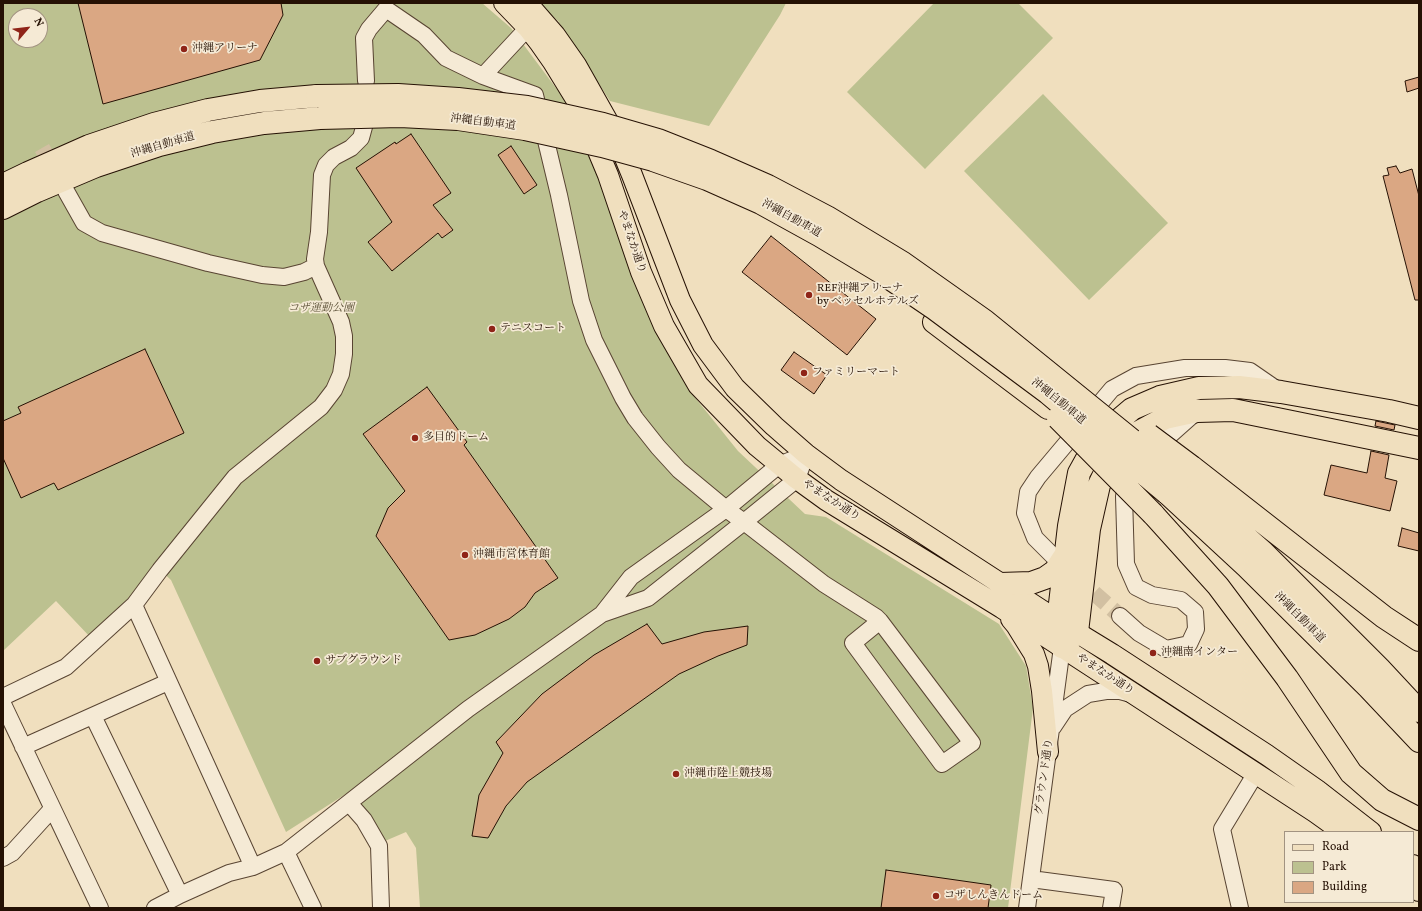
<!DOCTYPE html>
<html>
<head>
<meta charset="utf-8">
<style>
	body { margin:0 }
	#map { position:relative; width:1422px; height:911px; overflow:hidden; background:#f0dfbe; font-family:Vollkorn,serif }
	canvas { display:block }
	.frame { position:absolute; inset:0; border:4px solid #251104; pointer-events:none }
	.legend { position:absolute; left:1284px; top:831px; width:130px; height:72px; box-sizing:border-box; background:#f5ead5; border:1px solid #a29381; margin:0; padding:5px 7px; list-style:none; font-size:12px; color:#251104 }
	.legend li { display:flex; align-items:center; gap:8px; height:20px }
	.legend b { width:20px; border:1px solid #a29381 }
	.north { position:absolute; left:8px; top:8px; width:40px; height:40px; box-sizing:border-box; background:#f5ead5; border:1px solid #a29381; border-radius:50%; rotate:62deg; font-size:11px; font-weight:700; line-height:16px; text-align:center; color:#251104 }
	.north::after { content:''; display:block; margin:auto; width:14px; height:18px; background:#8f2418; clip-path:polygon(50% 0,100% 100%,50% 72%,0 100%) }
</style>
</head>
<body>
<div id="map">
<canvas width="1422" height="911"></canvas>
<div class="frame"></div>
<ul class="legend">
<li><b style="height:5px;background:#f0dfbe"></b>Road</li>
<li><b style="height:11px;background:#bcc190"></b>Park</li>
<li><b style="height:11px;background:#daa783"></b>Building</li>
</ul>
<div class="north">N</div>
</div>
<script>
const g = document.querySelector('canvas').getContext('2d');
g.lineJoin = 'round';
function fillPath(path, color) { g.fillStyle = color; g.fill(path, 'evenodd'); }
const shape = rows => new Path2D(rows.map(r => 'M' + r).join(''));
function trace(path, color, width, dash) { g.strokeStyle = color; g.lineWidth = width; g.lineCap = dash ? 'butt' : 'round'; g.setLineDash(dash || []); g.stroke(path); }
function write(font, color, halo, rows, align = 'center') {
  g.font = font + ' Vollkorn,"Noto Serif JP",serif'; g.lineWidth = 3.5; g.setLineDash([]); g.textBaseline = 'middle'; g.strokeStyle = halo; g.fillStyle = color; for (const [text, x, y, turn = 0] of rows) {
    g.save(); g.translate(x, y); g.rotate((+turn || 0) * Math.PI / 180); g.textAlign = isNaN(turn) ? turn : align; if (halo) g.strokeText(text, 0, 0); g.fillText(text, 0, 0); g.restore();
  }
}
const green = shape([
	[3,3,482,3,511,28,565,100,599,177,659,331,689,390,738,451,805,514,826,517,999,624,1026,666,1033,708,1008,908,420,908,416,848,406,832,385,841,352,790,286,832,171,580,157,567,132,603,91,638,56,601,3,651],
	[16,16,40,16,40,40,16,40],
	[537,3,786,3,780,15,709,126,610,101,558,21],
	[934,3,1018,3,1053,38,925,169,847,92],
	[1043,94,1168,223,1089,300,964,171]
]);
const building = shape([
	[78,3,281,3,283,15,260,60,103,104,78,3],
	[1419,77,1419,88,1407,92,1405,81,1419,77],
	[411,134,451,193,433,205,453,230,442,238,438,233,392,271,368,242,392,222,356,168,395,142,396,144,411,134],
	[511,146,537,185,524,194,498,155,511,146],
	[1396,166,1400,173,1412,169,1419,196,1419,300,1415,300,1383,176,1389,175,1387,168,1396,166],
	[771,236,876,319,847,355,742,272,771,236],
	[145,349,184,433,58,490,54,483,21,498,3,458,3,421,21,413,18,407,145,349],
	[794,352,827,375,814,394,781,370,794,352],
	[427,387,467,442,464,445,558,578,535,593,525,607,509,619,475,635,449,640,376,536,388,508,405,491,363,434,427,387],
	[1376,421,1395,425,1394,430,1375,426,1376,421],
	[1371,451,1389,455,1385,478,1397,481,1390,511,1324,495,1331,465,1367,473,1371,451],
	[1402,528,1419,533,1419,551,1398,546,1402,528],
	[647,624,662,644,704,632,748,626,747,645,718,656,679,674,527,782,506,806,488,838,472,836,479,795,503,753,496,742,542,694,594,655,647,624],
	[886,870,991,885,988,908,881,908,886,870]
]);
const minorTunnel = shape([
	[42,148,56,173],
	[1076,577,1120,616]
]);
const minor = shape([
	[483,76,535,20],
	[366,81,364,38,369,29,386,9,424,35,446,58,483,76,535,95,559,195,581,301,594,340,623,398,635,418,658,447,679,470,726,509,744,522,824,584,876,617,880,621,972,743,942,764,853,643,880,621],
	[66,191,84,223,102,233,208,263,262,275,284,277,304,272,316,266],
	[1156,453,1169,436,1196,412],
	[1053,556,1035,538,1025,513,1028,492,1038,477,1112,389,1136,376,1185,368,1225,368,1250,371,1279,391],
	[134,605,253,867],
	[602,614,631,577,726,509,779,465,806,454],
	[1120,616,1139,633,1166,649,1189,644,1196,629,1195,612,1181,600,1152,595,1136,587,1126,564,1124,496,1134,483],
	[3,697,66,667,134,605,160,570,235,477,321,407,334,390,341,374,344,354,344,336,341,322,316,266,315,259,319,232,322,175,326,165,334,157,351,148,361,138,364,127],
	[3,704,100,908],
	[93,716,180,895],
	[1053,727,1065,709,1088,694,1106,691,1120,691,1131,694],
	[23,747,168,682],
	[349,803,364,820,379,846,381,908],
	[286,852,313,908],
	[3,858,12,853,52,809],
	[1031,879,1114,890,1111,908],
	[155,908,180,895,229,873,253,867,286,852,468,709,602,614,648,598,744,522,797,479,806,454],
	[1027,908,1062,647],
	[1240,908,1222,829,1256,773]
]);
const major = shape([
	[504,3,528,28,539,42,553,62,577,101,608,175,641,272,664,326,698,385,757,446,797,479,826,500,1002,608,1315,812,1343,832],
	[527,3,555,35,576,65,616,136,632,175,680,300,703,345,735,388,774,426,806,454,841,480,1058,621,1112,654,1267,755,1317,790,1371,832],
	[1011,619,1016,625,1034,654,1038,666,1042,691,1048,752],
	[1413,865,1419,869],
	[1413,886,1419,891]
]);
const highway = shape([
	[3,185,28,173,89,146,154,124,208,110,260,101,317,96],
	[3,208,37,191,96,166,159,145,212,132,264,123,320,118],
	[934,322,1048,408],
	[1192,467,1384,617,1419,640],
	[1180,479,1263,552,1379,668,1419,711],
	[1167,493,1247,567,1369,688,1419,741],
	[1153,514,1218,586,1287,678,1351,773,1382,800,1419,819],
	[1000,584,1031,583,1045,578,1055,571,1066,554],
	[1062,647,1058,621,1069,526,1079,473,1099,437,1132,409,1160,397,1199,388,1239,387,1281,392,1389,411,1419,418],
	[1062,647,1077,632,1089,529,1099,485,1114,454,1137,433,1165,418,1197,411,1233,410,1419,448]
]);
const highwayBridge = shape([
	[317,96,398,95,458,99,527,107,603,124,658,140,711,161,768,186,827,217,903,263,985,321,1180,479],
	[320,118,400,116,458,119,525,129,602,146,653,160,707,179,761,203,819,235,879,271,935,309,1048,393,1167,493],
	[1058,418,1153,514],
	[1149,435,1192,467]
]);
const markers = [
	[184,49,4,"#8f2418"],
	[809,295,4,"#8f2418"],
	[492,329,4,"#8f2418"],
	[804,373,4,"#8f2418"],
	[415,438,4,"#8f2418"],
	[465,555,4,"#8f2418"],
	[1153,653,4,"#8f2418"],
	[317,661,4,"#8f2418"],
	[676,774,4,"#8f2418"],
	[936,896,4,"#8f2418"]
];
const poiNames = [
	["沖縄アリーナ",192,49],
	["REF沖縄アリーナ",817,289],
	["by ベッセルホテルズ",817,302],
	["テニスコート",500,329],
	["ファミリーマート",812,373],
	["多目的ドーム",423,438],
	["沖縄市営体育館",473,555],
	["沖縄南インター",1161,653],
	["サブグラウンド",325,661],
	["沖縄市陸上競技場",684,774],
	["コザしんきんドーム",944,896]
];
const streetNames = [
	["沖縄自動車道",483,123,7],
	["沖縄自動車道",163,146,-16],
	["沖縄自動車道",791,219,29],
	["やまなか通り",631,242,71],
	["沖縄自動車道",1058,402,39],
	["やまなか通り",831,501,33],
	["沖縄自動車道",1299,618,45],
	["やまなか通り",1105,675,33],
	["グラウンド通り",1045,777,-82]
];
const parkNames = [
	["コザ運動公園",321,309]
];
fillPath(green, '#bcc190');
fillPath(building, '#daa783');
trace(building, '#251104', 1);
trace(minorTunnel, '#d2c0a2', 16, [16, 8]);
trace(minor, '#584432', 18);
trace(major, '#251104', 22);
trace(highway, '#251104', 24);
trace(minor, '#f5ead5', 16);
trace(major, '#f0dfbe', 20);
trace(highway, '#f0dfbe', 22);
trace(highwayBridge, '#251104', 24, []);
trace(highwayBridge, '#f0dfbe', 22);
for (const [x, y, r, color] of markers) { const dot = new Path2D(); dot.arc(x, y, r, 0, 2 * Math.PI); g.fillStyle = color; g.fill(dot); trace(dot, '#f5ead5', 1.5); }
write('11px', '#251104', '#f5ead5', poiNames, 'left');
write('11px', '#251104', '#f5ead5', streetNames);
write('italic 11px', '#5a4f35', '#f5ead5', parkNames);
</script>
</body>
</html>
